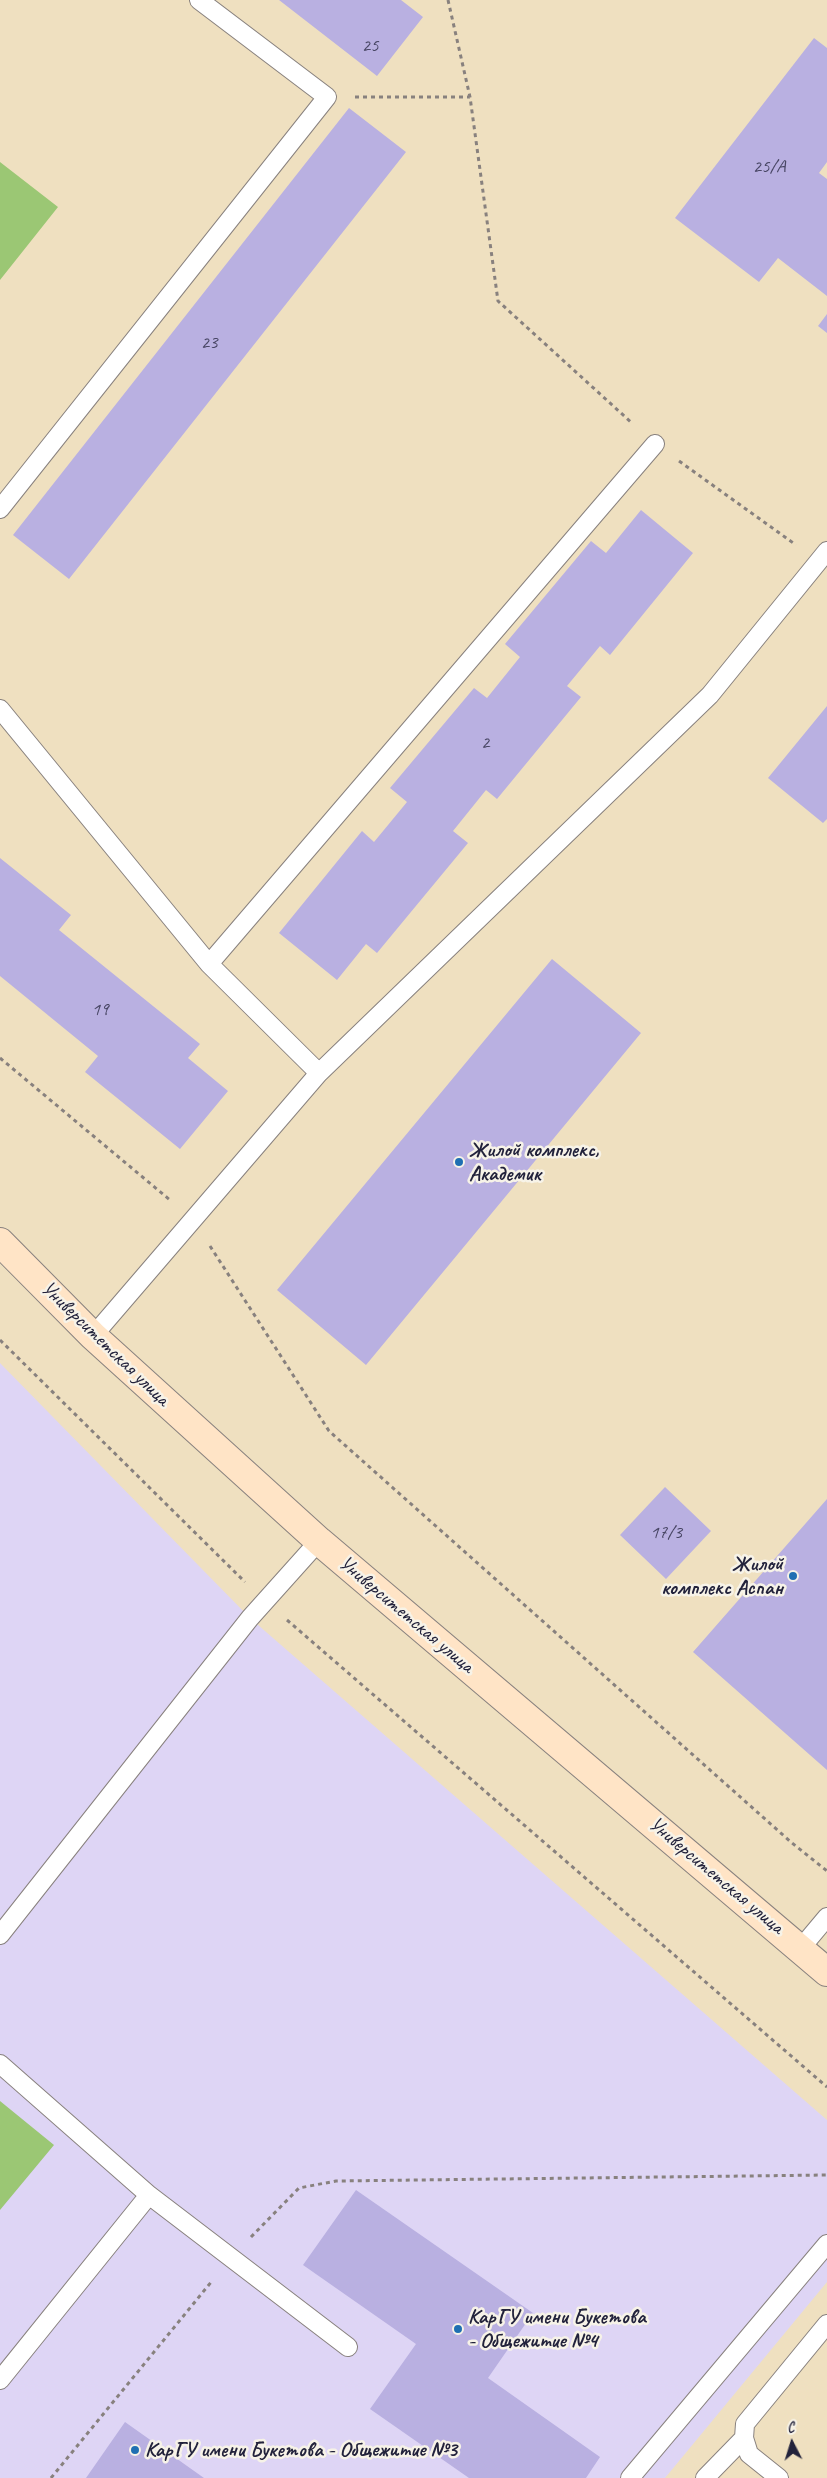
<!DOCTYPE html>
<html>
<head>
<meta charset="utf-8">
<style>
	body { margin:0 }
	#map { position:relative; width:827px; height:2478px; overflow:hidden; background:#efe0c0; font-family:Caveat,sans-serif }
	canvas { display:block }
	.north { position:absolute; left:767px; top:2418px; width:50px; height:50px; -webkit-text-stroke:4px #f7f3e8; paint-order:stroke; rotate:355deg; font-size:14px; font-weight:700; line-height:20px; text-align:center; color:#22223b }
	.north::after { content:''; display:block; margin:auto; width:18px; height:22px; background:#22223b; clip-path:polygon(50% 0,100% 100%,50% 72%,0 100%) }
</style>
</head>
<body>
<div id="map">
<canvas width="827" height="2478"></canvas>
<div class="north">С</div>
</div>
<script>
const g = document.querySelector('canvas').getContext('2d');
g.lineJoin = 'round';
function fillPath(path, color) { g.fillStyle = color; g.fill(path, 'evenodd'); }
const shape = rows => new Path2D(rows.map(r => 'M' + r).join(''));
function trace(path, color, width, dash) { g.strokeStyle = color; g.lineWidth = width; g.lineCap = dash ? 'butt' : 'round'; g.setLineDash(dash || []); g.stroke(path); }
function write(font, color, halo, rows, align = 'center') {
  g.font = font + ' Caveat,sans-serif'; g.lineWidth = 5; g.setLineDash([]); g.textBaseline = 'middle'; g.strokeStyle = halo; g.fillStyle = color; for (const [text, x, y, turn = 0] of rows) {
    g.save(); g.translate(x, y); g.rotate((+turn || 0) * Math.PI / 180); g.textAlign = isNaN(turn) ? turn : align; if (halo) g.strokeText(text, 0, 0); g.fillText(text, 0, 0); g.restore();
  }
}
const built = shape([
	[0,1363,250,1618,827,2120,827,2282,665,2478,0,2478]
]);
const green = shape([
	[0,162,58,207,0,280],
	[0,2101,54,2145,0,2210]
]);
const building = shape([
	[279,0,401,0,423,17,377,76],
	[814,38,827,48,827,162,819,173,827,179,827,296,778,258,759,282,675,218],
	[349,108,406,152,69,579,13,535],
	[827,314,827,333,818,326],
	[641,510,693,553,610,655,600,646,567,686,581,697,497,799,486,790,453,831,468,843,377,953,366,944,337,980,279,933,362,831,374,842,407,802,390,788,474,688,487,698,520,657,505,644,591,541,606,553],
	[827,706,827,819,823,823,768,778],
	[0,858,71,915,59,930,200,1044,188,1058,228,1091,180,1149,85,1072,98,1056,0,976],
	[552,959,641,1033,366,1365,277,1290],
	[665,1487,711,1531,666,1579,620,1535],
	[827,1499,827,1770,693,1652],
	[356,2190,533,2313,488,2378,600,2457,586,2478,469,2478,370,2409,416,2344,303,2265],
	[125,2422,204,2478,86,2478]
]);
const path = shape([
	[448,0,470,97,498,301,633,424],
	[355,97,470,97],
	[679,461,796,545],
	[0,1058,170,1200],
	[210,1246,329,1431,792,1843,827,1871],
	[0,1340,245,1582],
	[287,1620,827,2087],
	[251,2237,299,2188,336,2181,827,2175],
	[51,2478,212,2281]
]);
const lane = shape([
	[0,509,327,97,199,0],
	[0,709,209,964,319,1073],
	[209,964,655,444],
	[93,1336,319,1073,710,695,827,551],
	[0,1935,250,1618,319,1541],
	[801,1948,827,1917],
	[0,2064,149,2195,0,2380],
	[149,2195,348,2347],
	[630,2478,827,2244],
	[705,2478,744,2438],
	[779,2478,749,2454,744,2438,745,2424,827,2324]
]);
const secondary = shape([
	[0,1242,93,1336,319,1541,827,1972]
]);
const markers = [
	[459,1162,5,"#1f6fb2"],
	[793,1576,5,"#1f6fb2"],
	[458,2329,5,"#1f6fb2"],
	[135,2450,5,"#1f6fb2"]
];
const numberNames = [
	["25",370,46],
	["25/А",769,167],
	["23",209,343],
	["2",485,743],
	["19",100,1010],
	["17/3",666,1533]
];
const poiNames = [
	["Жилой комплекс,",469,1150],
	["Академик",469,1174],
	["Жилой",783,1564,"right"],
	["комплекс Аспан",783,1588,"right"],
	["КарГУ имени Букетова",468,2317],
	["- Общежитие №4",468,2341],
	["КарГУ имени Букетова - Общежитие №3",145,2450]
];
const streetNames = [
	["Университетская улица",105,1344,44],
	["Университетская улица",406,1615,40],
	["Университетская улица",716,1876,40]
];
fillPath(built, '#ded5f5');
fillPath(green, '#9bc774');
fillPath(building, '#b9b0e1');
trace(lane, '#88817e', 20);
trace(secondary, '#88817e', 30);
trace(path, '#88817e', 3, [4, 4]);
trace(lane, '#fff', 18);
trace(secondary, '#ffe4c6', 28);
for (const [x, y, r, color] of markers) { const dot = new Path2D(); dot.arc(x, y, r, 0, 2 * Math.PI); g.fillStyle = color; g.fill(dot); trace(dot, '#f7f3e8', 2); }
write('19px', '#484664', null, numberNames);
write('bold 21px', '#22223b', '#f7f3e8', poiNames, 'left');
write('21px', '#22223b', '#f7f3e8', streetNames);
</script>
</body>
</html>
